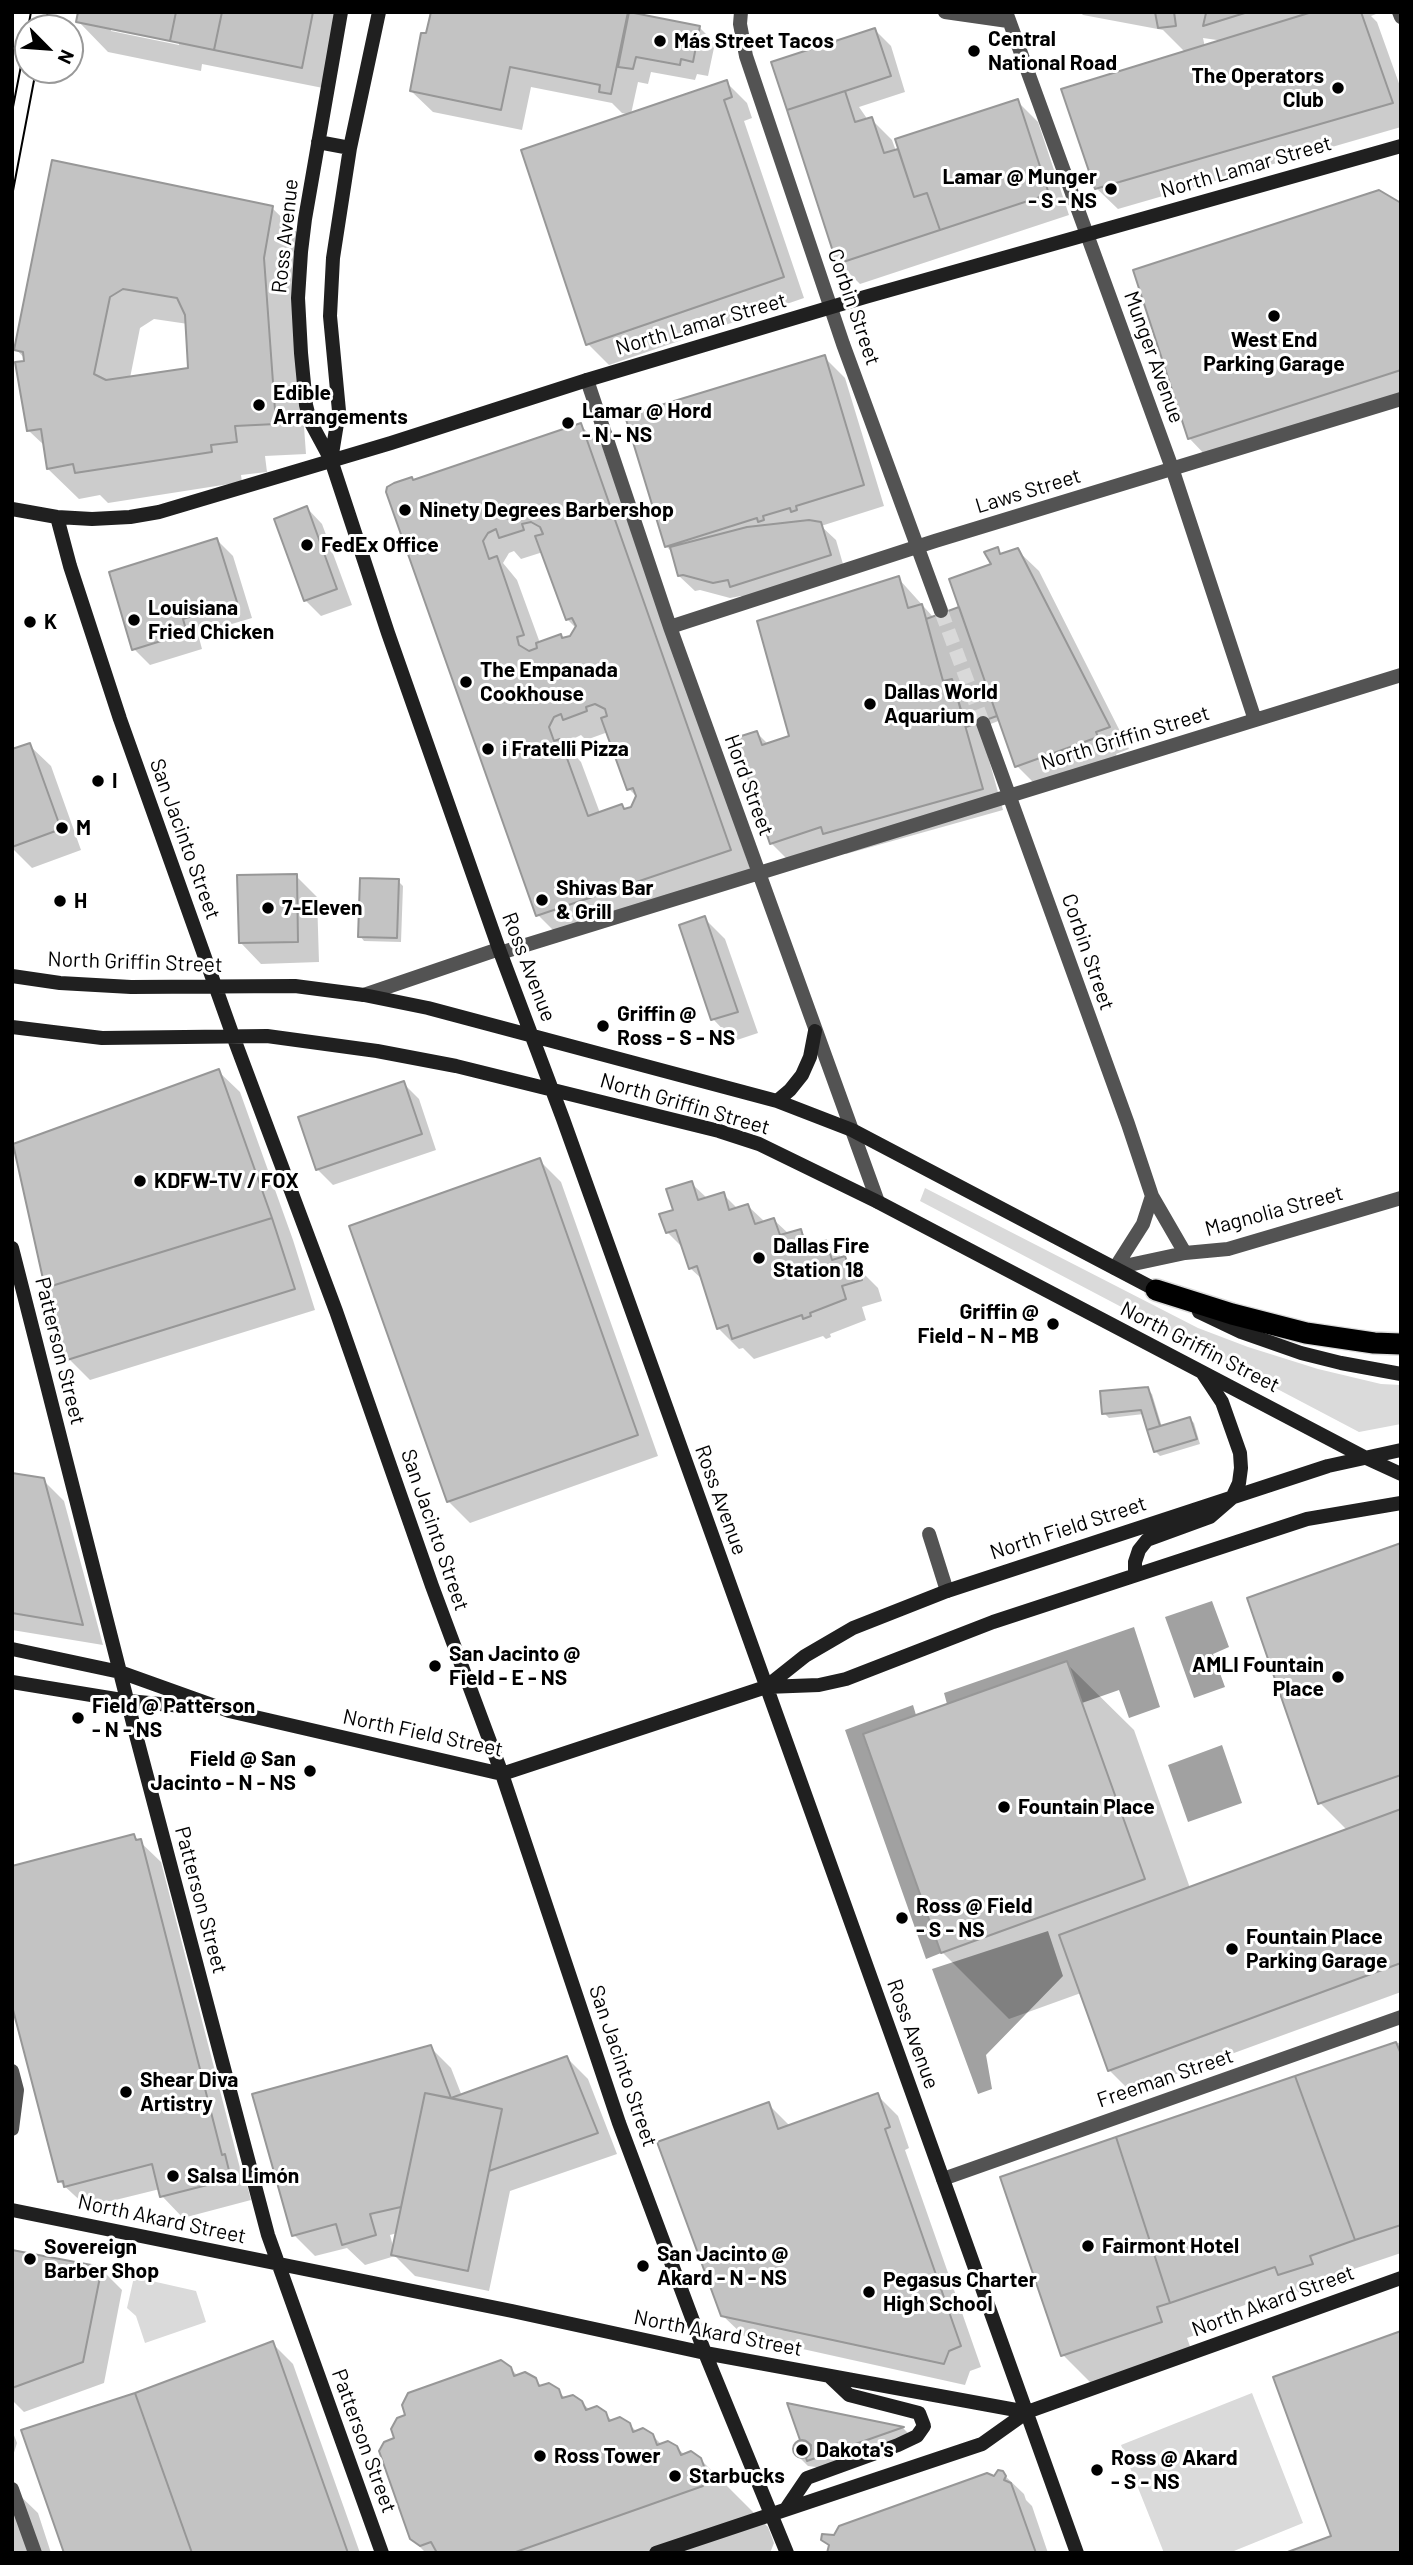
<!DOCTYPE html>
<html>
<head>
<meta charset="utf-8">
<style>
	body { margin:0 }
	#map { position:relative; width:1413px; height:2565px; overflow:hidden; background:#fff; font-family:Barlow,sans-serif }
	canvas { display:block }
	.frame { position:absolute; inset:0; border:14px solid #000; pointer-events:none }
	.north { position:absolute; left:14px; top:14px; width:70px; height:70px; box-sizing:border-box; background:#fff; border:2px solid #999; border-radius:50%; rotate:115deg; font-size:19px; font-weight:700; line-height:28px; text-align:center; color:#000 }
	.north::after { content:''; display:block; margin:auto; width:24px; height:32px; background:#000; clip-path:polygon(50% 0,100% 100%,50% 72%,0 100%) }
</style>
</head>
<body>
<div id="map">
<canvas width="1413" height="2565"></canvas>
<div class="frame"></div>
<div class="north">N</div>
</div>
<script>
const g = document.querySelector('canvas').getContext('2d');
g.lineJoin = 'round';
function fillPath(path, color) { g.fillStyle = color; g.fill(path, 'evenodd'); }
const shape = rows => new Path2D(rows.map(r => 'M' + r).join(''));
function trace(path, color, width, dash) { g.strokeStyle = color; g.lineWidth = width; g.lineCap = dash ? 'butt' : 'round'; g.setLineDash(dash || []); g.stroke(path); }
function write(font, color, halo, rows, align = 'center') {
  g.font = font + ' Barlow,sans-serif'; g.lineWidth = 6; g.setLineDash([]); g.textBaseline = 'middle'; g.strokeStyle = halo; g.fillStyle = color; for (const [text, x, y, turn = 0] of rows) {
    g.save(); g.translate(x, y); g.rotate((+turn || 0) * Math.PI / 180); g.textAlign = isNaN(turn) ? turn : align; if (halo) g.strokeText(text, 0, 0); g.fillText(text, 0, 0); g.restore();
  }
}
const green = shape([
	[925,1188,1198,1328,1248,1347,1318,1369,1381,1384,1401,1385,1401,1424,1359,1432,920,1201],
	[134,2277,196,2291,206,2322,145,2343,136,2316,127,2308],
	[1252,2393,1303,2523,1229,2553,1164,2553,1121,2445]
]);
const water = shape([
	[1212,1601,1229,1647,1213,1654,1225,1687,1194,1698,1165,1617],
	[1134,1627,1160,1707,1129,1718,1119,1690,1082,1703,1067,1661,947,1704,944,1693],
	[913,1705,916,1715,863,1735,941,1953,926,1959,845,1730],
	[1222,1745,1242,1803,1188,1822,1168,1765],
	[1048,1931,1063,1976,986,2055,992,2089,978,2094,932,1969]
]);
const shadow = shape([
	[79,12,338,12,323,88,202,64,201,71,108,52,78,21],
	[111,27,179,41,179,45,111,31],
	[1080,12,1375,12,1376,14,1371,16,1377,22,1401,89,1401,127,1118,209,1096,188,1186,53,1163,30,1083,15],
	[1203,38,1224,41,1205,47],
	[628,13,630,16,699,27,715,43,708,76,697,74,695,80,651,72,648,84,638,82,631,114,726,82,747,103,752,118,744,121,804,298,609,365,588,344,631,115,622,113,612,103,531,87,522,130,433,112,411,91],
	[875,30,891,46,905,92,859,107,868,120,871,119,892,140,896,151,1017,101,1038,122,1069,215,860,284,839,263,789,112],
	[53,162,272,208,303,238,294,290,306,454,265,456,267,472,241,475,242,482,108,503,100,495,79,499,48,469,46,447,29,431,25,359,16,349],
	[154,319,188,324,190,369,130,378,140,328],
	[1401,205,1401,398,1210,460,1189,438],
	[824,357,845,378,884,506,821,526,836,540,845,571,747,602,741,596,730,598,700,590,695,591,679,576,673,553,666,546],
	[580,425,602,446,751,871,559,936,538,915,413,482],
	[514,551,521,559,543,552,567,619,576,628,572,638,564,640,560,636,540,643,517,580,503,563,509,553],
	[608,732,629,789,637,797,633,808,626,810,621,806,600,813,581,762,569,749,575,738,581,735,586,740],
	[307,508,322,524,352,605,321,616,305,600],
	[217,540,233,556,252,618,198,634,202,649,150,665,134,649],
	[997,549,1002,555,1017,550,1039,571,1129,749,1116,754,1118,758,1038,787,1017,766,1001,720,980,728,1003,810,846,854,840,848,792,864,771,843,757,733,769,745,791,737,898,578,934,618,959,609,994,565],
	[29,745,51,766,81,850,32,868,12,848,12,751],
	[296,876,317,897,319,962,261,964,240,942],
	[398,881,403,886,401,942,364,941,360,936],
	[704,918,725,939,758,1033,734,1041,713,1019,681,926],
	[218,1071,240,1092,293,1240,315,1310,90,1380,69,1359],
	[403,1083,419,1099,436,1150,333,1185,317,1169],
	[540,1161,561,1182,658,1456,470,1523,449,1502,352,1227],
	[691,1183,708,1199,723,1194,738,1209,748,1206,765,1222,774,1220,789,1234,800,1231,815,1246,826,1242,843,1259,845,1258,854,1267,856,1266,878,1288,882,1301,862,1307,866,1320,830,1334,831,1337,826,1339,823,1336,754,1359,743,1348,739,1349,718,1328,704,1281,690,1268,684,1249,667,1232,675,1211],
	[1147,1389,1152,1394,1162,1427,1190,1419,1194,1423,1200,1444,1160,1456,1156,1452,1144,1414,1109,1418,1104,1413],
	[12,1474,43,1480,64,1501,103,1645,12,1630],
	[1401,1545,1401,1992,1130,2091,1109,2070,1081,1993,1009,2019,942,1952,1066,1663,1134,1730,1190,1888,1348,1831,1320,1803],
	[134,1836,161,1862,241,2172,245,2177,251,2200,183,2218,162,2196,160,2189,87,2207,59,2181],
	[1401,2042,1401,2253,1330,2277,1333,2285,1301,2295,1294,2288,1196,2322,1200,2333,1187,2338,1192,2352,1094,2386,1063,2355,1002,2178],
	[430,2047,451,2068,462,2096,567,2058,588,2079,617,2154,510,2191,489,2291,415,2276,395,2256,365,2265,347,2248,315,2256,294,2235],
	[397,2233,394,2250,390,2235],
	[877,2095,898,2116,909,2148,905,2150,981,2367,970,2371,965,2385,744,2336,722,2315,768,2104,790,2126],
	[12,2252,101,2269,122,2290,104,2383,24,2412,12,2400],
	[272,2343,293,2364,360,2553,65,2553],
	[510,2368,518,2376,535,2379,542,2387,558,2391,566,2399,581,2402,590,2410,605,2413,613,2422,629,2424,637,2432,652,2435,662,2445,676,2447,685,2455,700,2459,768,2527,774,2543,770,2553,426,2553,411,2538],
	[790,2406,903,2428,918,2443,825,2476,816,2467,808,2466,797,2455,796,2445,802,2441],
	[12,2430,17,2443,12,2459],
	[1002,2473,1024,2494,1026,2500,1032,2506,1048,2553,829,2553,835,2537,995,2478],
	[12,2488,38,2513,51,2553,12,2553]
]);
const building = shape([
	[78,12,176,12,170,41,76,22,78,12],
	[176,12,222,12,214,50,170,41,176,12],
	[222,12,313,12,302,68,214,50,222,12],
	[431,12,628,12,611,94,599,92,600,85,510,67,501,110,410,91,421,33,426,33,431,12],
	[629,12,700,26,693,62,681,59,680,65,636,57,633,69,618,67,629,12],
	[1155,12,1174,12,1176,26,1158,28,1155,12],
	[1203,12,1248,12,1203,26,1206,13,1203,12],
	[1312,12,1361,12,1393,103,1095,189,1061,89,1312,12],
	[875,28,891,76,787,110,771,62,875,28],
	[727,80,732,97,724,100,784,277,586,345,521,150,727,80],
	[845,91,855,122,872,117,884,153,898,149,914,197,927,193,940,230,837,264,787,110,845,91],
	[1018,99,1049,194,940,230,927,193,914,197,895,139,1018,99],
	[52,160,273,206,264,258,276,424,235,426,237,442,211,445,212,452,75,473,73,464,47,469,41,429,27,431,15,362,24,361,23,352,14,350,52,160],
	[123,289,177,298,185,315,188,368,106,380,94,374,110,297,123,289],
	[1379,190,1401,203,1401,370,1188,439,1133,270,1379,190],
	[825,355,864,485,796,506,797,510,791,512,790,508,763,516,764,520,758,522,757,518,665,547,625,416,825,355],
	[581,423,731,850,536,916,386,492,387,487,394,483,412,477,413,480,581,423],
	[531,522,540,527,543,534,535,536,566,620,572,618,576,626,570,636,562,638,561,634,536,643,537,648,529,651,519,645,517,637,524,635,497,556,489,559,483,541,488,533,496,529,499,538,524,530,522,524,531,522],
	[595,704,605,709,607,716,601,718,627,790,633,788,636,796,631,807,624,809,622,804,588,816,560,739,554,741,549,727,554,717,561,714,563,720,587,711,586,707,595,704],
	[307,506,337,589,304,601,274,519,307,506],
	[809,520,821,522,831,555,730,587,728,580,713,583,683,575,678,576,670,547,747,527,809,520],
	[217,538,237,602,183,619,187,633,132,650,109,572,217,538],
	[998,547,1000,554,1018,548,1110,727,1096,732,1098,737,1015,767,949,579,991,564,984,552,998,547],
	[899,576,908,608,922,604,943,681,952,679,983,789,823,834,821,827,770,844,735,738,757,731,762,745,789,736,757,621,899,576],
	[959,607,997,716,966,727,952,679,943,681,926,619,959,607],
	[30,743,61,829,12,847,12,749,30,743],
	[297,874,298,942,239,943,237,875,297,874],
	[360,878,399,879,397,938,358,937,360,878],
	[705,916,738,1012,711,1020,679,925,705,916],
	[219,1069,272,1218,45,1288,13,1144,219,1069],
	[404,1081,422,1134,316,1170,298,1117,404,1081],
	[540,1158,638,1435,447,1502,349,1226,540,1158],
	[692,1181,698,1200,724,1192,729,1210,748,1204,755,1224,774,1218,780,1235,801,1229,806,1247,826,1240,832,1260,845,1256,849,1267,857,1265,862,1280,842,1286,846,1299,810,1313,811,1316,803,1319,802,1315,732,1339,728,1325,717,1329,697,1266,689,1269,676,1230,666,1233,659,1214,673,1210,666,1189,692,1181],
	[272,1218,295,1289,67,1360,45,1288,272,1218],
	[1148,1387,1160,1426,1147,1430,1141,1410,1102,1414,1100,1391,1148,1387],
	[1190,1417,1197,1439,1154,1452,1147,1430,1190,1417],
	[12,1473,44,1478,83,1625,12,1613,12,1473],
	[1401,1543,1401,1775,1318,1804,1247,1598,1401,1543],
	[1067,1661,1145,1879,941,1953,863,1734,1067,1661],
	[1401,1809,1401,1963,1108,2071,1059,1935,1401,1809],
	[134,1834,136,1840,141,1839,222,2155,225,2154,231,2179,160,2197,152,2164,64,2187,63,2181,58,2182,12,2006,12,1866,134,1834],
	[1396,2042,1401,2054,1401,2225,1355,2240,1295,2076,1396,2042],
	[431,2045,451,2098,425,2093,401,2207,370,2214,376,2235,342,2245,336,2224,292,2236,252,2094,431,2045],
	[567,2056,598,2133,489,2171,502,2109,451,2098,567,2056],
	[1295,2076,1355,2240,1310,2256,1313,2264,1278,2275,1275,2267,1170,2303,1116,2137,1295,2076],
	[425,2093,502,2109,468,2271,391,2255,425,2093],
	[878,2093,890,2127,885,2129,961,2346,949,2351,944,2364,721,2316,657,2142,769,2102,778,2129,878,2093],
	[1116,2137,1170,2303,1157,2307,1162,2322,1061,2356,1000,2177,1116,2137],
	[12,2250,102,2267,83,2362,12,2388,12,2250],
	[1401,2331,1401,2553,1285,2553,1331,2536,1273,2377,1401,2331],
	[273,2341,348,2553,192,2553,135,2393,273,2341],
	[501,2360,511,2367,514,2376,525,2372,536,2378,539,2386,549,2383,559,2389,562,2398,573,2395,582,2401,586,2410,597,2406,606,2412,609,2421,620,2417,630,2423,633,2432,643,2428,653,2434,657,2445,668,2441,677,2446,681,2455,691,2451,701,2458,707,2475,703,2486,513,2553,437,2553,431,2542,420,2546,410,2539,379,2451,384,2442,394,2438,391,2429,397,2418,405,2415,402,2405,408,2393,501,2360],
	[135,2393,192,2553,64,2553,21,2430,135,2393],
	[787,2403,904,2427,807,2461,806,2458,810,2454,811,2445,806,2441,800,2440,787,2403],
	'793 2449a9 9 0 1 1 18 0a9 9 0 1 1-18 0Z',
	[998,2470,1003,2471,1006,2476,1004,2480,1011,2483,1036,2553,827,2553,829,2545,821,2540,822,2534,834,2535,839,2526,987,2473,994,2476,998,2470]
]);
const streetTunnel = shape([
	[941,611,983,723]
]);
const street = shape([
	[741,12,740,24,746,56,843,344,941,611],
	[945,12,1008,21],
	[1006,12,1172,468,1255,720],
	[1399,12,1401,17],
	[587,380,670,627,878,1202],
	[670,627,935,541,1401,399],
	[983,723,1128,1124,1152,1196,1185,1253],
	[500,953,1401,675],
	[364,995,499,949],
	[1115,1268,1185,1253,1228,1249,1401,1198],
	[1115,1268,1143,1224,1152,1196],
	[929,1534,947,1591],
	[12,2071,17,2090,12,2129],
	[943,2179,1401,2017],
	[12,2489,35,2553]
]);
const secondary = shape([
	[341,12,305,219,301,252,298,298,301,353,306,405,310,421,331,460,388,633,499,949,563,1119,1077,2553],
	[318,142,350,148],
	[331,460,339,411,330,316,333,258,350,148,379,12],
	[12,509,57,517,92,519,130,517,159,512,391,443,587,380,865,297,1401,146],
	[57,517,70,566,120,719,233,1036,336,1311,432,1586,502,1774,619,2123,705,2353,787,2553],
	[12,976,60,983,131,987,295,986,364,995,428,1008,777,1101,852,1130,1162,1293],
	[12,1027,102,1038,267,1036,377,1051,456,1066,719,1131,759,1144,878,1202,1364,1457,1401,1474],
	[777,1101,790,1090,802,1075,810,1057,815,1031],
	[12,1248,136,1735,268,2235,382,2553],
	[1199,1312,1241,1332,1301,1353,1341,1363,1401,1374],
	[1135,1575,1135,1562,1139,1550,1147,1540,1210,1517,1232,1498,1239,1483,1241,1468,1240,1453,1222,1402,1202,1372],
	[12,1649,120,1672,229,1711,502,1774,766,1687,819,1685,846,1679,993,1622,1307,1519,1401,1503],
	[12,1682,128,1701,203,1708],
	[766,1687,805,1656,853,1628,947,1591,1328,1466,1401,1450],
	[12,2210,512,2311,705,2353,1027,2412,1401,2278],
	[786,2509,807,2478,898,2445,917,2436,924,2426,919,2413,849,2395,830,2377],
	[656,2553,982,2444,1027,2412]
]);
const highway = shape([
	[1156,1290,1232,1314,1306,1333,1374,1343,1401,1344]
]);
const tram = shape([
	[28,28,31,12],
	[45,28,48,12],
	[12,112,28,30],
	[12,196,36,70]
]);
const markers = [
	[660,41,7,"#000"],
	[974,51,7,"#000"],
	[1338,88,7,"#000"],
	[1111,189,7,"#000"],
	[1274,316,7,"#000"],
	[259,405,7,"#000"],
	[568,423,7,"#000"],
	[405,510,7,"#000"],
	[307,545,7,"#000"],
	[134,620,7,"#000"],
	[30,622,7,"#000"],
	[466,682,7,"#000"],
	[870,704,7,"#000"],
	[488,749,7,"#000"],
	[98,781,7,"#000"],
	[62,828,7,"#000"],
	[542,900,7,"#000"],
	[60,901,7,"#000"],
	[268,908,7,"#000"],
	[603,1026,7,"#000"],
	[140,1181,7,"#000"],
	[759,1258,7,"#000"],
	[1053,1324,7,"#000"],
	[435,1666,7,"#000"],
	[1338,1677,7,"#000"],
	[78,1718,7,"#000"],
	[310,1771,7,"#000"],
	[1004,1807,7,"#000"],
	[902,1918,7,"#000"],
	[1232,1949,7,"#000"],
	[126,2092,7,"#000"],
	[173,2176,7,"#000"],
	[1088,2246,7,"#000"],
	[30,2259,7,"#000"],
	[643,2266,7,"#000"],
	[869,2292,7,"#000"],
	[802,2450,7,"#000"],
	[540,2456,7,"#000"],
	[1097,2470,7,"#000"],
	[675,2476,7,"#000"]
];
const poiNames = [
	["Central",988,39],
	["National Road",988,63],
	["Más Street Tacos",674,41],
	["The Operators",1324,76,"right"],
	["Club",1324,100,"right"],
	["Lamar @ Munger",1097,177,"right"],
	["- S - NS",1097,201,"right"],
	["West End",1274,340,"center"],
	["Parking Garage",1274,364,"center"],
	["Edible",273,393],
	["Arrangements",273,417],
	["Lamar @ Hord",582,411],
	["- N - NS",582,435],
	["Ninety Degrees Barbershop",419,510],
	["FedEx Office",321,545],
	["Louisiana",148,608],
	["Fried Chicken",148,632],
	["K",44,622],
	["The Empanada",480,670],
	["Cookhouse",480,694],
	["Dallas World",884,692],
	["Aquarium",884,716],
	["i Fratelli Pizza",502,749],
	["I",112,781],
	["M",76,828],
	["Shivas Bar",556,888],
	["& Grill",556,912],
	["H",74,901],
	["7-Eleven",282,908],
	["Griffin @",617,1014],
	["Ross - S - NS",617,1038],
	["KDFW-TV / FOX",154,1181],
	["Dallas Fire",773,1246],
	["Station 18",773,1270],
	["Griffin @",1039,1312,"right"],
	["Field - N - MB",1039,1336,"right"],
	["San Jacinto @",449,1654],
	["Field - E - NS",449,1678],
	["AMLI Fountain",1324,1665,"right"],
	["Place",1324,1689,"right"],
	["Field @ Patterson",92,1706],
	["- N - NS",92,1730],
	["Field @ San",296,1759,"right"],
	["Jacinto - N - NS",296,1783,"right"],
	["Fountain Place",1018,1807],
	["Ross @ Field",916,1906],
	["- S - NS",916,1930],
	["Fountain Place",1246,1937],
	["Parking Garage",1246,1961],
	["Shear Diva",140,2080],
	["Artistry",140,2104],
	["Salsa Limón",187,2176],
	["Fairmont Hotel",1102,2246],
	["Sovereign",44,2247],
	["Barber Shop",44,2271],
	["San Jacinto @",657,2254],
	["Akard - N - NS",657,2278],
	["Pegasus Charter",883,2280],
	["High School",883,2304],
	["Dakota's",816,2450],
	["Ross Tower",554,2456],
	["Ross @ Akard",1111,2458],
	["- S - NS",1111,2482],
	["Starbucks",689,2476]
];
const streetNames = [
	["North Lamar Street",1246,167,-16],
	["Ross Avenue",285,236,-84],
	["Corbin Street",854,307,71],
	["North Lamar Street",701,324,-16],
	["Munger Avenue",1154,357,70],
	["Laws Street",1028,491,-17],
	["North Griffin Street",1125,738,-17],
	["Hord Street",749,785,70],
	["San Jacinto Street",185,839,70],
	["Corbin Street",1088,952,71],
	["North Griffin Street",135,962,2],
	["Ross Avenue",529,967,69],
	["North Griffin Street",685,1104,16],
	["Magnolia Street",1274,1211,-15],
	["North Griffin Street",1200,1347,27],
	["Patterson Street",60,1351,76],
	["Ross Avenue",721,1500,70],
	["North Field Street",1068,1528,-18],
	["San Jacinto Street",435,1530,71],
	["North Field Street",423,1733,12],
	["Patterson Street",201,1900,75],
	["Ross Avenue",913,2034,70],
	["San Jacinto Street",623,2066,71],
	["Freeman Street",1165,2078,-19],
	["North Akard Street",162,2219,12],
	["North Akard Street",1273,2301,-20],
	["North Akard Street",718,2333,11],
	["Patterson Street",364,2441,70]
];
fillPath(green, '#dadada');
fillPath(water, '#a1a1a1');
fillPath(shadow, '#0003');
fillPath(building, '#c3c3c3');
trace(building, '#979797', 2);
trace(streetTunnel, '#d9d9d9', 14, [14, 7]);
trace(highway, '#dbdbdb', 24);
trace(street, '#535353', 14);
trace(secondary, '#202020', 14);
trace(highway, '#000', 21);
trace(tram, '#000', 2);
for (const [x, y, r, color] of markers) { const dot = new Path2D(); dot.arc(x, y, r, 0, 2 * Math.PI); g.fillStyle = color; g.fill(dot); trace(dot, '#fff', 2.5); }
write('bold 21px', '#000', '#fff', poiNames, 'left');
write('21px', '#000', '#fff', streetNames);
</script>
</body>
</html>
